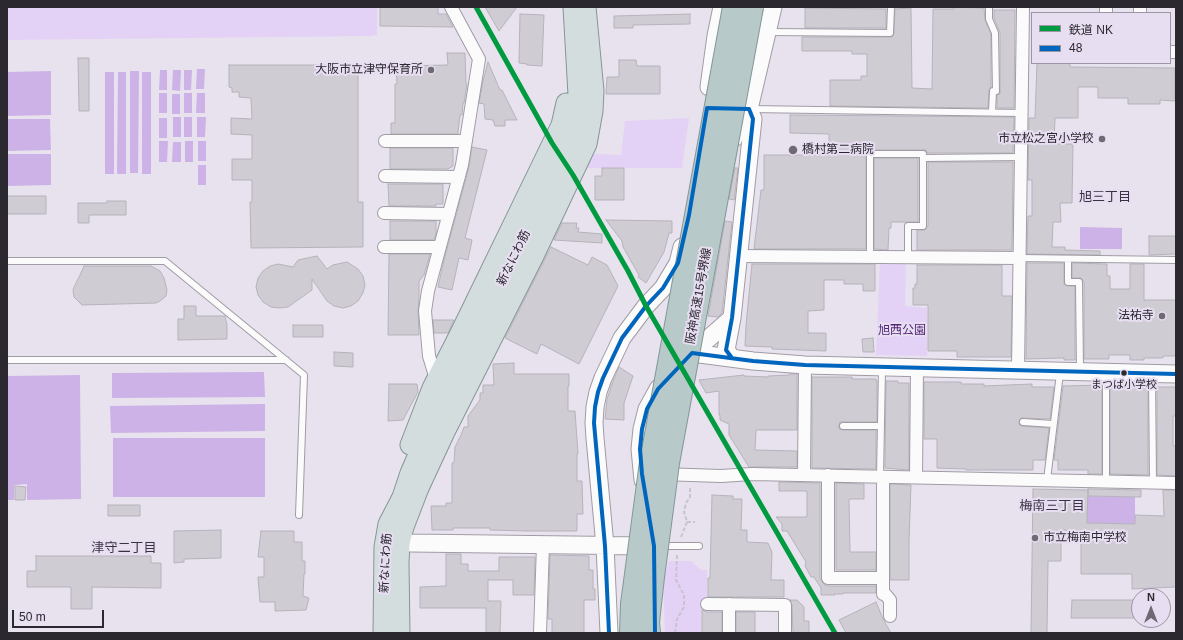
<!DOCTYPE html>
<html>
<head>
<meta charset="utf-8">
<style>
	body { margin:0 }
	#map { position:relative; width:1183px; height:640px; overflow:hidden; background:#e8e2ee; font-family:Helvetica,"Noto Sans JP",sans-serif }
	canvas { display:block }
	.frame { position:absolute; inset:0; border:8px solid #2c2830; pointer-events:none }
	.legend { position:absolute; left:1031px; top:12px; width:140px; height:52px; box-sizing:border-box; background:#e7def2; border:1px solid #9c95a4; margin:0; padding:5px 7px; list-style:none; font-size:12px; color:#2c2830 }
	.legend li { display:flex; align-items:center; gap:8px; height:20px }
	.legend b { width:20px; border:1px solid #9c95a4 }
	.north { position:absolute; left:1131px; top:588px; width:40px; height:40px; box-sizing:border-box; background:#e7def2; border:1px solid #9c95a4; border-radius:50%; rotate:0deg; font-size:11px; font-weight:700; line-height:16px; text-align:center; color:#2c2830 }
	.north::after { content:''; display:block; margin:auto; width:14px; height:18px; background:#6e6972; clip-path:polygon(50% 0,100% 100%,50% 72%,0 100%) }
	.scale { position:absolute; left:12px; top:610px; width:92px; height:18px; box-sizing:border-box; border:2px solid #2c2830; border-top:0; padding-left:5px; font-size:12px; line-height:14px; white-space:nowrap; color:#2c2830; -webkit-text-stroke:3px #e7def2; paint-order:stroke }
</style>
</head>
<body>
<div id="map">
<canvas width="1183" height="640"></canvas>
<div class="frame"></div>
<ul class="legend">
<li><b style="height:5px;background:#009a41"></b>鉄道 NK</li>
<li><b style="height:5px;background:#0065bd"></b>48</li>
</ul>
<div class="north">N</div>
<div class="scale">50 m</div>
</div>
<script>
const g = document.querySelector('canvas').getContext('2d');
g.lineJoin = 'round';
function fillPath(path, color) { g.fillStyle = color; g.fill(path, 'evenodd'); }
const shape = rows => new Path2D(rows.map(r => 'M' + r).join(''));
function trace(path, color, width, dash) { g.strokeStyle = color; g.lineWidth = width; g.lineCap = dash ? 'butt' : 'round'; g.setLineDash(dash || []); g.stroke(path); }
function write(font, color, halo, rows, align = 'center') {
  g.font = font + ' Helvetica,"Noto Sans JP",sans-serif'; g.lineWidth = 4; g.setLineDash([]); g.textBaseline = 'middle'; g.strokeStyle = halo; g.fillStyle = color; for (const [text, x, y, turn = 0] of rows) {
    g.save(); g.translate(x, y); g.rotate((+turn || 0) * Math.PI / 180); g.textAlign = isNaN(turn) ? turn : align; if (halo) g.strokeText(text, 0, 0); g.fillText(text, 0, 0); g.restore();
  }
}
const green = shape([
	[7,7,377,7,377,35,370,36,7,40],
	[689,118,682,168,586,168,591,156,595,154,621,155,625,121],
	[880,260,906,260,905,306,927,308,927,356,876,355],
	[669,561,691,561,701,570,707,570,707,601,701,601,701,633,665,633,663,583]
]);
const water = shape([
	[197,69,205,69,204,89,196,89],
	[160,70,167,70,167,90,159,90],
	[173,70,181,70,180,91,172,90],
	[184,70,192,70,191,90,184,90],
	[51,71,51,115,7,116,7,72],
	[130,71,139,71,138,173,130,173],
	[105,72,114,72,114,174,105,174],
	[118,72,126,72,126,174,117,174],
	[142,72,151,72,151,174,142,174],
	[159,93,167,93,167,113,159,113],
	[184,93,192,93,192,113,184,113],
	[197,93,205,93,205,113,196,113],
	[172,94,180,94,180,114,172,114],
	[173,117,181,117,181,137,173,137],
	[184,117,192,117,192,137,184,137],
	[197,117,206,117,205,137,197,137],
	[159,118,167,118,167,138,159,138],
	[7,119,50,119,51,150,7,151],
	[159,141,168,141,167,162,159,162],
	[185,141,193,141,193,162,185,162],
	[198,141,206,141,206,161,198,161],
	[173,142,181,142,181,162,172,162],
	[7,154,51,154,51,185,7,186],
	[198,165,206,165,206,185,198,185],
	[1080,227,1122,228,1122,249,1080,249],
	[264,372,265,397,112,398,112,373],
	[80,375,81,499,27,500,27,484,14,485,14,500,7,500,7,376],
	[265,404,265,431,111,433,110,406],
	[113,438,265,438,265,497,113,497],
	[1087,496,1135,497,1135,524,1087,523]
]);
const building = shape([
	[380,7,438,7,438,14,446,14,453,27,380,26,380,7],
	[485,7,517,7,499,31,485,7],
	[954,7,984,8,985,20,991,34,991,87,989,90,988,108,830,106,830,80,861,80,861,76,867,76,867,54,852,54,852,51,802,51,802,37,892,37,894,33,895,9,911,8,912,88,932,89,933,9,954,9,954,7],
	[805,8,886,9,886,28,805,28,805,8],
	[994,10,1015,10,1014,108,997,108,997,95,1000,94,1000,33,994,18,994,10],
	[520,14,544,15,542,66,527,65,527,64,519,63,520,14],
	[690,14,690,24,633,25,633,28,614,28,614,16,690,14],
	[447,53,465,53,466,84,467,84,464,103,463,103,462,115,460,115,458,132,458,134,391,134,391,123,395,123,395,84,397,84,396,66,448,65,447,53],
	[78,58,89,58,89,111,79,111,78,58],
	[619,60,636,60,637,66,660,66,660,94,606,94,607,77,619,77,619,60],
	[488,62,500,90,502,90,517,120,505,120,505,126,495,126,493,120,485,119,484,104,479,103,483,81,488,62],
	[1037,63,1070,63,1070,67,1175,68,1175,101,1160,100,1160,104,1128,104,1128,98,1098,98,1098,87,1078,87,1078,118,1055,118,1054,144,1073,144,1072,203,1060,203,1061,222,1053,222,1052,247,1065,247,1065,250,1100,251,1100,255,1027,254,1028,216,1032,216,1032,180,1028,180,1029,118,1035,118,1037,63],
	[229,65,358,65,358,202,363,202,363,247,251,248,250,202,252,202,252,180,232,180,232,159,252,159,252,135,231,134,231,118,252,119,251,98,239,97,239,92,232,92,232,88,229,87,229,65],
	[790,115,1014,117,1013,153,927,153,926,150,868,150,866,154,866,249,754,249,761,190,764,190,764,155,829,155,829,134,790,133,790,115],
	[472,147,487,150,465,238,472,240,468,260,459,258,452,290,438,287,444,260,469,167,472,147],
	[390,148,453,148,453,166,448,169,390,169,390,148],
	[874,158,918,158,918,222,891,222,891,228,889,228,888,250,874,249,874,158],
	[928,162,1013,162,1012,250,917,250,917,230,925,230,928,226,928,162],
	[602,168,624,168,624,200,595,200,595,176,602,176,602,168],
	[735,168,738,168,734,200,729,199,735,168],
	[388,184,443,184,443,204,436,204,436,206,389,206,388,184],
	[7,196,46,196,46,214,7,214,7,196],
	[107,201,126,201,126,215,89,215,89,223,78,223,78,203,107,203,107,201],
	[606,220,672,221,672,233,669,233,664,252,646,283,638,277,639,275,623,247,622,241,606,220],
	[390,221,436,221,436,233,434,240,390,240,390,221],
	[725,221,732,222,722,313,718,317,708,316,725,221],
	[562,223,577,223,576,228,579,228,578,232,602,234,602,243,554,240,562,223],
	[1149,236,1176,236,1176,254,1149,255,1149,236],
	[551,247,588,265,592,257,607,265,618,286,579,364,541,344,537,354,505,338,551,247],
	[389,254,430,254,424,275,419,281,419,298,418,311,419,335,388,335,389,254],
	[317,256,327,269,333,265,347,262,358,269,363,276,365,285,363,293,358,301,351,306,343,308,334,306,327,301,312,279,312,290,288,307,279,308,271,307,263,302,258,295,256,287,258,278,263,271,270,266,278,264,293,267,298,260,317,256],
	[1027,263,1064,263,1064,284,1068,286,1075,286,1075,360,1064,360,1064,358,1026,359,1027,263],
	[1072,263,1107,264,1107,276,1110,276,1110,289,1130,289,1130,264,1144,264,1144,300,1176,300,1176,356,1163,356,1163,358,1144,358,1144,360,1130,360,1130,355,1109,355,1109,359,1084,359,1084,282,1081,278,1072,278,1072,263],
	[752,264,875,264,875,291,863,291,863,284,844,284,844,280,824,280,824,310,808,311,808,333,826,333,826,351,772,349,772,347,745,346,746,325,752,264],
	[917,265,1002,265,1002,296,1012,296,1011,357,957,357,957,351,928,351,928,305,913,305,913,288,915,288,915,284,917,284,917,265],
	[84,266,151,266,160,271,164,278,167,290,166,296,160,301,156,303,82,305,74,297,73,290,75,285,80,275,84,266],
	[184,306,196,306,196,316,225,316,227,325,227,339,178,340,178,319,184,319,184,306],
	[433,320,454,320,448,333,434,333,433,320],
	[293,325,323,325,323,337,293,337,293,325],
	[873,338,874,352,863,352,862,339,873,338],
	[334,352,353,353,353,367,334,366,334,352],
	[514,363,514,374,569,374,569,386,568,386,568,411,575,411,578,454,577,454,577,481,582,481,583,514,577,514,577,531,527,531,490,530,490,528,453,528,453,530,432,530,431,506,446,506,446,503,452,503,452,463,454,463,455,447,461,435,464,427,468,427,468,416,480,400,480,393,483,393,483,385,494,385,493,364,514,363],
	[619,367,633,376,624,403,624,420,605,419,607,399,613,381,619,367],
	[790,374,797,374,797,430,756,430,755,450,797,451,797,467,749,467,729,435,729,424,720,420,720,415,719,415,719,391,706,393,699,380,744,375,744,376,768,377,768,376,790,375,790,374],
	[812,377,852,377,852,379,876,379,876,381,877,381,877,422,840,422,839,426,839,429,843,430,876,430,876,469,812,468,812,377],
	[886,381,898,381,898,383,909,383,909,470,885,468,886,381],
	[924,382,961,382,961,384,984,384,984,386,1032,384,1032,387,1054,387,1050,419,1023,418,1021,418,1019,421,1019,424,1022,426,1049,428,1045,460,1033,460,1033,470,966,470,966,469,937,468,937,439,924,439,924,382],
	[389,384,417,384,418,392,403,420,388,421,389,384],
	[1102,385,1102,474,1088,474,1088,470,1058,470,1058,460,1054,460,1063,387,1063,386,1102,385],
	[1110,385,1148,385,1148,475,1110,474,1110,385],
	[1157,387,1176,387,1176,416,1173,416,1173,446,1176,446,1176,476,1157,475,1157,387],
	[779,482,820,483,820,578,822,582,825,585,828,586,876,586,876,593,843,593,843,594,834,594,835,595,821,595,821,588,814,577,811,577,805,566,806,562,787,531,782,531,782,524,776,517,807,517,807,491,779,491,779,482],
	[836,483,864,484,864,499,849,499,850,552,876,552,876,570,836,570,836,483],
	[890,484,911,485,909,541,909,580,890,580,890,484],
	[15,486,26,487,25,500,15,500,15,486],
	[1033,489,1088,490,1087,523,1135,524,1135,515,1164,516,1163,490,1176,490,1176,587,1132,589,1132,574,1081,574,1081,531,1061,530,1061,561,1048,561,1047,633,1031,633,1033,489],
	[1088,489,1141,490,1141,497,1088,496,1088,489],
	[712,495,733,496,733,499,742,499,741,530,747,530,747,542,768,543,772,552,771,580,784,580,784,597,708,597,708,578,710,578,712,495],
	[108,505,140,505,140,516,108,516,108,505],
	[221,530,221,558,184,559,184,562,174,563,174,531,221,530],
	[261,531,294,531,294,542,302,542,302,561,305,561,305,574,304,574,303,596,309,598,306,610,275,611,275,602,260,602,258,577,264,577,264,557,258,557,261,531],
	[446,554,461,554,461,564,468,564,468,571,499,571,499,557,535,557,534,595,513,595,513,580,488,580,488,601,501,601,500,633,486,633,486,608,420,608,420,587,446,586,446,554],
	[550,555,589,556,589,570,593,570,593,589,595,589,595,600,584,600,584,633,552,633,552,619,548,619,550,555],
	[36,556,151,556,151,563,161,563,161,588,92,587,92,609,71,609,71,587,27,587,27,571,36,571,36,556],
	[790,600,797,600,804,607,804,621,809,621,809,633,793,633,792,605,790,600],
	[1072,600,1139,600,1139,618,1071,618,1072,600],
	[876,602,883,619,891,633,846,633,839,620,876,602],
	[702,610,707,612,722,612,722,633,702,633,702,610],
	[736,612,755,612,755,633,736,633,736,612]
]);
const path = shape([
	[687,522,695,522],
	[681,537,687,522,684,512,686,503,690,497,690,486],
	[675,633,677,619,684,607,684,595,676,580,677,555]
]);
const lane = shape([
	[989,7,989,19,995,33,996,91,993,91,992,112],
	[769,32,890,33,891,7],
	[750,109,1022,113],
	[923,158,1022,157],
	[870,257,870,154,923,154,923,226,908,226,908,257],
	[1020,258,1176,260],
	[1068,259,1068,282,1079,282,1080,370],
	[7,261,165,261,304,375,299,515],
	[7,360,286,360],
	[1106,374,1106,481],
	[1152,375,1153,482],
	[1023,422,1053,424],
	[843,426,881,426],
	[880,477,882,368],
	[1047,480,1060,373],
	[660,546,699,546]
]);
const street = shape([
	[1106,13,1106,7],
	[1140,13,1140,7],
	[1170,52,1176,52],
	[385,141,466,141],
	[385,176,459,177],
	[384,213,449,214],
	[384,247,440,247],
	[738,256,1020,258],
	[1018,370,1023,7],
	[436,379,429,356,425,311,428,291,462,165,479,59,451,7],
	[661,474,721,476,752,474,1176,483],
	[804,475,805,365],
	[828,475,828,578,883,578],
	[883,477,883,594,885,594,890,600,890,616],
	[916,477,917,368],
	[707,604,785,605,785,633],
	[540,633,543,545],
	[729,633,729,604]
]);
const secondary = shape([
	[709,87,716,36,722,7],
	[734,138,736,126,749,109,773,7],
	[692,353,753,361,805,365,1176,374],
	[686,358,732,318],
	[732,358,726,350,732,318,753,119,749,109],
	[643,480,640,449,642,429,647,409,658,389,663,384],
	[386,542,411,543,652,546],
	[609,633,605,546,595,438,594,423,595,407,598,392,603,378,622,338,646,306,663,288,678,263,682,247]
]);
const primary = shape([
	[410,445,432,388,460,333,528,193,561,125,566,103],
	[404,527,419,488,445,432,534,256,587,144,593,111,594,91,586,7],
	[383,633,384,547,388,524,402,497,410,473,420,450,566,150,572,131,577,112,578,95,573,7],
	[400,633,399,563,400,543,404,527,403,515]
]);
const highwayBridge = shape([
	[631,633,632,604,651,462,734,7],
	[649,633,648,622,653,577,668,463,752,7]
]);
const bus1 = shape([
	[609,633,605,546,594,423,595,407,598,392,603,378,622,338,646,306,663,288,678,263,689,215,707,108,749,109,753,119,732,318,726,350,732,358],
	[655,633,654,546,642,474,640,449,642,429,647,409,658,389,692,353,753,361,805,365,1176,374]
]);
const rail1 = shape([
	[476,7,552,143,573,175,628,271,646,306,835,633]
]);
const markers = [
	[431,70,4,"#6e6972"],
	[1102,139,4,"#6e6972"],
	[793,150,5,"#6e6972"],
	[1162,316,4,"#6e6972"],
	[1124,373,3.5,"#2c2830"],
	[1035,538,4,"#6e6972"]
];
const busNames = [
	["まつば小学校",1124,385]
];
const poiNames = [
	["大阪市立津守保育所",423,70],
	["市立松之宮小学校",1094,139],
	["橋村第二病院",802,150,"left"],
	["法祐寺",1154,316],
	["市立梅南中学校",1043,538,"left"]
];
const streetNames = [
	["新なにわ筋",514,258,-64],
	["阪神高速15号堺線",699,296,-80],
	["新なにわ筋",386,563,-87]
];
const parkNames = [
	["旭西公園",902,331]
];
const neighbourhoodNames = [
	["旭三丁目",1105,197],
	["梅南三丁目",1052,506],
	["津守二丁目",124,548]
];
fillPath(green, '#e4d2f6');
fillPath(water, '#ccb2e6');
fillPath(building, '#d0ccd4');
trace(building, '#b6b2bb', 1);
trace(lane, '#a09ca4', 8);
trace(street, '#a09ca4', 14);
trace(secondary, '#a09ca4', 19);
trace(primary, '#839698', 21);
trace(path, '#c7c5ca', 2, [4, 2]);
trace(lane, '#fcfbfc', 6);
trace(street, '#fcfbfc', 12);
trace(secondary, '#fcfbfc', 17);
trace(primary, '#d3dddd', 19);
trace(highwayBridge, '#839698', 24, []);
trace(highwayBridge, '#b7cac9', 22);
trace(bus1, '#0065bd', 4);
trace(rail1, '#009a41', 5);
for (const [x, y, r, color] of markers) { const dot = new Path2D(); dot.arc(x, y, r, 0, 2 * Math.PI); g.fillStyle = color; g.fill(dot); trace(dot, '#e7def2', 1.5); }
write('11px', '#2c2830', '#e7def2', busNames);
write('12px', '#2c2830', '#e7def2', poiNames, 'right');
write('12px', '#2c2830', '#e7def2', streetNames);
write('12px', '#542776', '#e7def2', parkNames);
write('13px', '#3a3242', '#e7def2', neighbourhoodNames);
</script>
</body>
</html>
